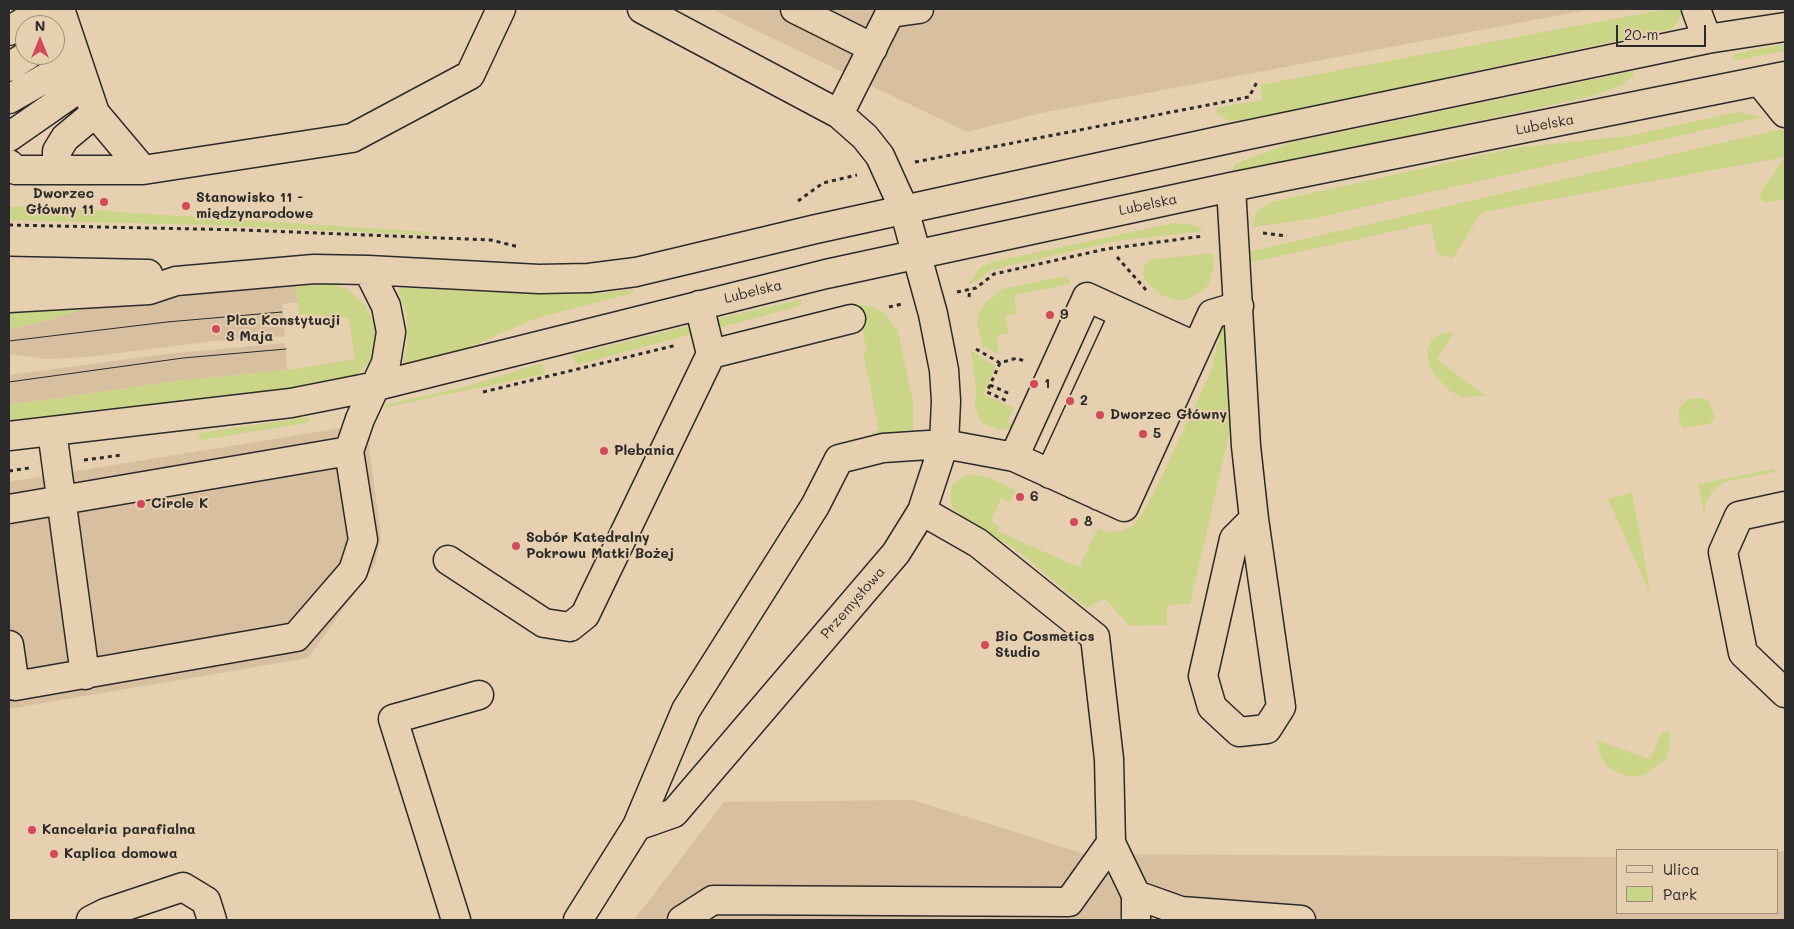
<!DOCTYPE html>
<html>
<head>
<meta charset="utf-8">
<style>
	body { margin:0 }
	#map { position:relative; width:1794px; height:929px; overflow:hidden; background:#e6d0b0; font-family:Mali,sans-serif }
	canvas { display:block }
	.frame { position:absolute; inset:0; border:10px solid #2b2b2b; pointer-events:none }
	.legend { position:absolute; left:1616px; top:849px; width:162px; height:65px; box-sizing:border-box; background:#e6d0b0; border:1px solid #9b8e7b; margin:0; padding:6px 9px; list-style:none; font-size:15px; color:#2b2b2b }
	.legend li { display:flex; align-items:center; gap:10px; height:25px }
	.legend b { width:25px; border:1px solid #9b8e7b }
	.north { position:absolute; left:15px; top:15px; width:50px; height:50px; box-sizing:border-box; background:#e6d0b0; border:1px solid #9b8e7b; border-radius:50%; rotate:0deg; font-size:14px; font-weight:700; line-height:20px; text-align:center; color:#2b2b2b }
	.north::after { content:''; display:block; margin:auto; width:18px; height:22px; background:#d1495b; clip-path:polygon(50% 0,100% 100%,50% 72%,0 100%) }
	.scale { position:absolute; left:1616px; top:25px; width:90px; height:22px; box-sizing:border-box; border:2px solid #2b2b2b; border-top:0; padding-left:6px; font-size:15px; line-height:18px; white-space:nowrap; color:#2b2b2b; -webkit-text-stroke:4px #e6d0b0; paint-order:stroke }
</style>
</head>
<body>
<div id="map">
<canvas width="1794" height="929"></canvas>
<div class="frame"></div>
<ul class="legend">
<li><b style="height:6px;background:#e6d0b0"></b>Ulica</li>
<li><b style="height:14px;background:#cad588"></b>Park</li>
</ul>
<div class="north">N</div>
<div class="scale">20 m</div>
</div>
<script>
const g = document.querySelector('canvas').getContext('2d');
g.lineJoin = 'round';
function fillPath(path, color) { g.fillStyle = color; g.fill(path, 'evenodd'); }
const shape = rows => new Path2D(rows.map(r => 'M' + r).join(''));
function trace(path, color, width, dash) { g.strokeStyle = color; g.lineWidth = width; g.lineCap = dash ? 'butt' : 'round'; g.setLineDash(dash || []); g.stroke(path); }
function write(font, color, halo, rows, align = 'center') {
  g.font = font + ' Mali,sans-serif'; g.lineWidth = 4; g.setLineDash([]); g.textBaseline = 'middle'; g.strokeStyle = halo; g.fillStyle = color; for (const [text, x, y, turn = 0] of rows) {
    g.save(); g.translate(x, y); g.rotate((+turn || 0) * Math.PI / 180); g.textAlign = isNaN(turn) ? turn : align; if (halo) g.strokeText(text, 0, 0); g.fillText(text, 0, 0); g.restore();
  }
}
const built = shape([
	[712,9,1592,9,1041,113,967,132],
	[296,284,298,302,282,304,285,336,214,341,87,357,47,359,9,354,9,329,39,323,80,310,80,306,142,296],
	[285,343,287,370,175,381,9,405,9,375,166,354],
	[366,424,381,537,375,565,308,658,9,709,9,482],
	[913,800,1085,854,1618,857,1618,913,1778,913,1778,852,1785,851,1785,920,634,920,724,802]
]);
const green = shape([
	[1667,9,1680,9,1682,15,1672,29,1262,117,1230,121,1217,113,1216,108,1262,100,1260,85],
	[1785,44,1785,51,1732,61,1734,54],
	[1634,71,1633,76,1620,86,1593,96,1233,173,1235,164,1289,143],
	[1737,112,1763,117,1311,219,1252,227,1257,211,1272,202,1514,148,1628,136],
	[1782,129,1785,132,1785,199,1765,203,1760,199,1761,192,1785,157,1482,212,1452,259,1437,253,1431,223,1248,263,1248,252],
	[25,206,430,232,427,235,209,225,9,220,9,207],
	[1174,223,1194,225,1204,231,1116,241,991,270,977,281,968,284,981,267,992,262],
	[1212,253,1214,266,1210,282,1203,291,1186,300,1175,300,1161,295,1146,281,1143,274,1144,266,1150,260],
	[1065,276,1069,278,1070,284,1014,295,1017,313,1005,316,1009,333,996,336,999,354,982,346,977,321,980,311,986,302,1002,289],
	[315,283,332,284,347,289,365,305,375,325,377,334,376,350,372,359,356,376,236,398,9,423,9,405,175,381,287,370,355,359,349,318,299,314,296,284],
	[401,288,535,294,603,293,632,289,633,293,537,318,449,356,402,367,407,346,407,315,398,291],
	[802,299,800,306,715,329,716,319],
	[857,304,874,307,884,313,898,331,913,402,913,432,877,438,871,433,879,430,863,351,867,351],
	[80,306,80,310,39,323,9,329,9,312],
	[1225,324,1227,324,1234,413,1190,604,1167,605,1167,625,1130,626,1104,598,1087,608,1018,551,963,517,952,507,950,500,952,485,967,475,984,476,1016,490,1010,502,1001,498,991,521,999,526,997,531,1079,567,1098,528,1106,532,1121,531,1133,526,1141,516,1154,493,1212,369,1221,326],
	[688,326,692,334,575,365,573,355],
	[1449,332,1454,334,1436,359,1486,396,1463,397,1451,392,1434,374,1429,364,1427,352,1431,341,1441,333],
	[971,351,996,366,983,394,1014,408,1007,422,1016,426,999,430,983,423,979,417,975,406,976,390],
	[542,363,545,374,383,408,387,404,460,388],
	[1703,398,1709,402,1715,417,1709,424,1682,428,1678,416,1680,407,1688,399],
	[308,417,310,419,306,423,200,440,199,433],
	[1774,469,1775,472,1724,482,1712,492,1706,502,1704,514,1698,484],
	[1632,492,1651,596,1608,499],
	[1669,731,1670,744,1667,758,1645,775,1633,777,1618,773,1607,766,1601,757,1596,740,1650,759,1662,732]
]);
const path = shape([
	[915,162,1249,97,1257,82],
	[798,201,823,183,857,175],
	[9,225,243,230,491,240,519,247],
	[1263,233,1287,236],
	[1117,257,1146,290],
	[957,292,976,288,994,274,1106,249,1204,236],
	[969,297,970,289],
	[889,307,902,304],
	[976,349,1000,363,1017,358,1026,362],
	[1000,363,990,385,1010,394],
	[990,385,987,392,1007,401],
	[483,392,677,345],
	[84,460,122,455],
	[9,471,29,468]
]);
const minor = shape([
	[60,9,95,113,143,170],
	[795,9,873,48],
	[892,9,890,13,919,9],
	[1696,9,1707,39],
	[9,31,44,9],
	[9,67,28,55],
	[1760,82,1785,113],
	[9,99,77,60],
	[839,114,890,13],
	[9,137,85,84],
	[9,164,16,170,143,170,352,138,470,75,501,9],
	[57,170,57,151,65,138,95,113],
	[1231,187,1246,446,1254,519,1281,707,1267,729,1239,732,1212,707,1203,676,1234,539,1254,519],
	[9,271,148,274],
	[9,298,149,290,176,281,314,269,368,270,539,279,589,278,636,272,816,229,1228,139,1707,39,1785,27],
	[699,305,711,354],
	[52,431,85,675],
	[9,436,291,403,377,386,826,274,1231,187,1785,76],
	[1014,457,1087,297,1197,347],
	[1050,474,1124,314],
	[1075,485,1148,325],
	[1099,496,1173,336],
	[1785,506,1739,516,1723,552,1743,653,1785,693],
	[9,509,349,451],
	[922,511,978,543,1095,637,1109,759,1111,843,1136,895,1136,920],
	[448,560,544,623,570,627,585,615,711,354,851,319],
	[9,645,15,686,296,637,353,571,363,540,349,451,360,419,386,363,391,332,386,306,368,270],
	[637,826,686,710,815,506,839,459,883,448,944,444,1014,457,1124,507,1212,314,1239,306],
	[1136,895,1181,911,1301,920],
	[91,920,105,913,183,887,206,901,212,920],
	[456,920,393,719,479,695],
	[578,920,637,826,674,813,896,553,922,511,944,444,946,401,944,370,933,314,904,209,880,156,865,137,839,114,642,9],
	[682,920,713,900,1069,902,1111,843]
]);
const tram = shape([
	[9,341,167,322,282,312],
	[9,382,183,358,286,349]
]);
const markers = [
	[104,202,5,"#d1495b"],
	[186,206,5,"#d1495b"],
	[1050,315,5,"#d1495b"],
	[216,329,5,"#d1495b"],
	[1034,384,5,"#d1495b"],
	[1070,401,5,"#d1495b"],
	[1100,415,5,"#d1495b"],
	[1143,434,5,"#d1495b"],
	[604,451,5,"#d1495b"],
	[1020,497,5,"#d1495b"],
	[141,504,5,"#d1495b"],
	[1074,522,5,"#d1495b"],
	[516,546,5,"#d1495b"],
	[985,645,5,"#d1495b"],
	[32,830,5,"#d1495b"],
	[54,854,5,"#d1495b"]
];
const streetNames = [
	["Lubelska",1545,125,-11],
	["Lubelska",1148,205,-12],
	["Lubelska",753,292,-14],
	["Przemysłowa",853,603,-49]
];
const poiNames = [
	["Dworzec",94,194,"right"],
	["Główny 11",94,210,"right"],
	["Stanowisko 11 -",196,198],
	["międzynarodowe",196,214],
	["9",1060,315],
	["Plac Konstytucji",226,321],
	["3 Maja",226,337],
	["1",1044,384],
	["2",1080,401],
	["Dworzec Główny",1110,415],
	["5",1153,434],
	["Plebania",614,451],
	["6",1030,497],
	["Circle K",151,504],
	["8",1084,522],
	["Sobór Katedralny",526,538],
	["Pokrowu Matki Bożej",526,554],
	["Bio Cosmetics",995,637],
	["Studio",995,653],
	["Kancelaria parafialna",42,830],
	["Kaplica domowa",64,854]
];
fillPath(built, '#d8bf9f');
fillPath(green, '#cad588');
trace(minor, '#2b2b2b', 31);
trace(path, '#2b2b2b', 3, [4, 4]);
trace(minor, '#e6d0b0', 28);
trace(tram, '#2b2b2b', 1);
for (const [x, y, r, color] of markers) { const dot = new Path2D(); dot.arc(x, y, r, 0, 2 * Math.PI); g.fillStyle = color; g.fill(dot); trace(dot, '#e6d0b0', 2); }
write('14px', '#2b2b2b', '#e6d0b0', streetNames);
write('bold 14px', '#2b2b2b', '#e6d0b0', poiNames, 'left');
</script>
</body>
</html>
